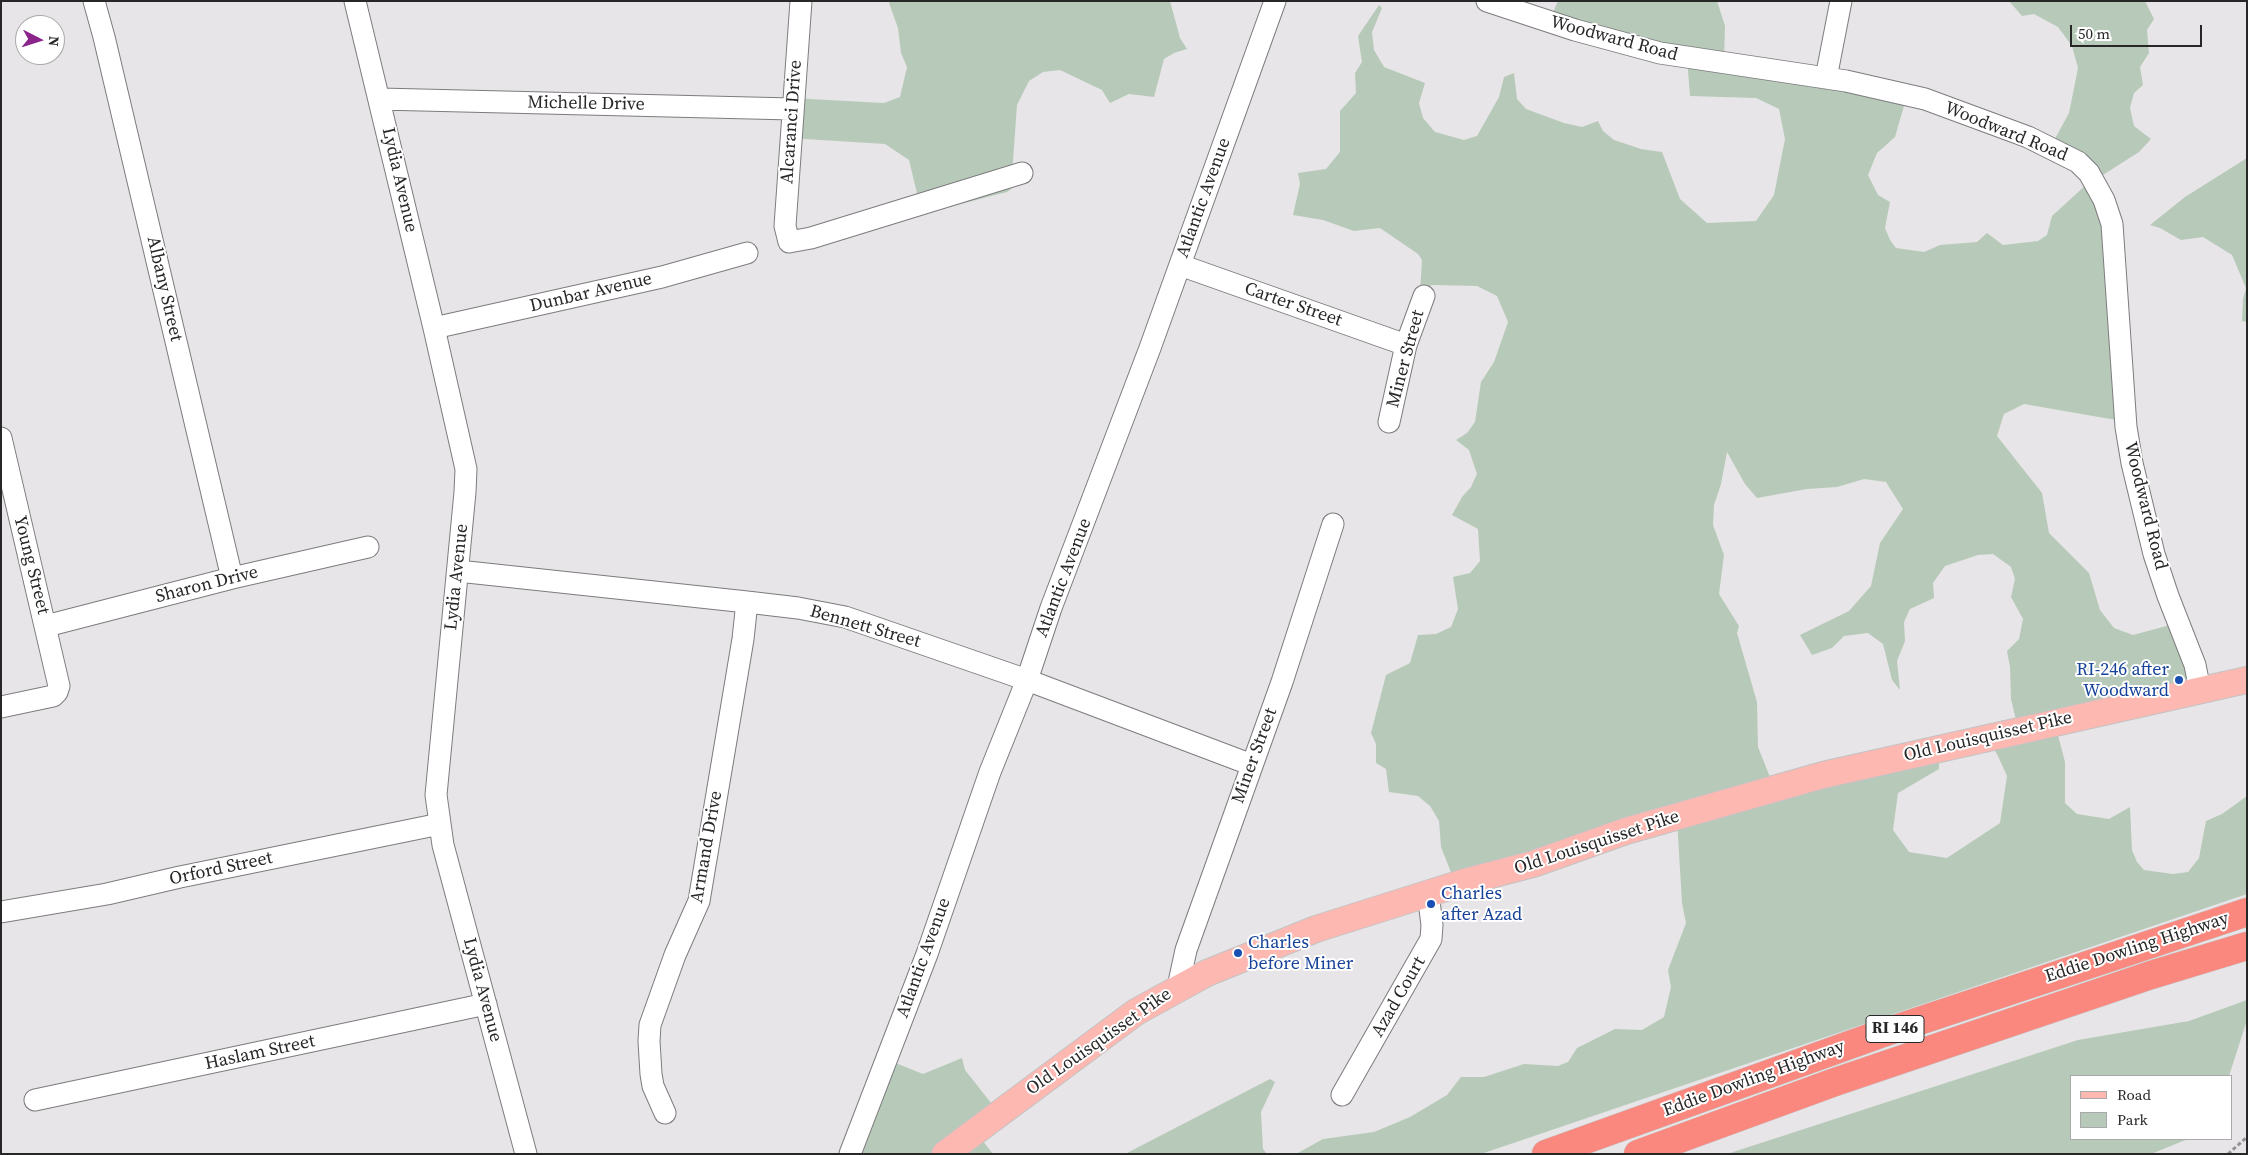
<!DOCTYPE html>
<html>
<head>
<meta charset="utf-8">
<style>
	body { margin:0 }
	#map { position:relative; width:2248px; height:1155px; overflow:hidden; background:#e7e5e7; font-family:"Source Serif 4",serif }
	canvas { display:block }
	.frame { position:absolute; inset:0; border:2px solid #282728; pointer-events:none }
	.legend { position:absolute; left:2070px; top:1075px; width:162px; height:65px; box-sizing:border-box; background:#fff; border:1px solid #a9a9a9; margin:0; padding:6px 9px; list-style:none; font-size:15px; color:#282728 }
	.legend li { display:flex; align-items:center; gap:10px; height:25px }
	.legend b { width:25px; border:1px solid #a9a9a9 }
	.north { position:absolute; left:15px; top:15px; width:50px; height:50px; box-sizing:border-box; background:#fff; border:1px solid #a9a9a9; border-radius:50%; rotate:95deg; font-size:14px; font-weight:700; line-height:20px; text-align:center; color:#282728 }
	.north::after { content:''; display:block; margin:auto; width:18px; height:22px; background:#8b258b; clip-path:polygon(50% 0,100% 100%,50% 72%,0 100%) }
	.scale { position:absolute; left:2070px; top:25px; width:132px; height:22px; box-sizing:border-box; border:2px solid #282728; border-top:0; padding-left:6px; font-size:15px; line-height:18px; white-space:nowrap; color:#282728; -webkit-text-stroke:4px #fff; paint-order:stroke }
</style>
</head>
<body>
<div id="map">
<canvas width="2248" height="1155"></canvas>
<div class="frame"></div>
<ul class="legend">
<li><b style="height:6px;background:#fdb8b2"></b>Road</li>
<li><b style="height:14px;background:#b7cab9"></b>Park</li>
</ul>
<div class="north">N</div>
<div class="scale">50 m</div>
</div>
<script>
const g = document.querySelector('canvas').getContext('2d');
g.lineJoin = 'round';
function fillPath(path, color) { g.fillStyle = color; g.fill(path, 'evenodd'); }
const shape = rows => new Path2D(rows.map(r => 'M' + r).join(''));
function trace(path, color, width, dash) { g.strokeStyle = color; g.lineWidth = width; g.lineCap = dash ? 'butt' : 'round'; g.setLineDash(dash || []); g.stroke(path); }
function write(font, color, halo, rows, align = 'center') {
  g.font = font + ' "Source Serif 4",serif'; g.lineWidth = 4; g.setLineDash([]); g.textBaseline = 'middle'; g.strokeStyle = halo; g.fillStyle = color; for (const [text, x, y, turn = 0] of rows) {
    g.save(); g.translate(x, y); g.rotate((+turn || 0) * Math.PI / 180); g.textAlign = isNaN(turn) ? turn : align; if (halo) g.strokeText(text, 0, 0); g.fillText(text, 0, 0); g.restore();
  }
}
const green = shape([
	[891,1,1170,1,1180,38,1187,49,1174,53,1164,59,1154,97,1129,94,1110,103,1102,90,1060,70,1043,72,1029,81,1017,105,1011,189,1007,192,922,214,909,160,885,144,789,138,791,98,884,103,900,97,907,67,901,53,898,28,889,3],
	[1558,1,1717,1,1725,26,1724,60,1906,99,1895,137,1877,153,1868,175,1878,195,1890,202,1885,228,1890,240,1896,248,1924,252,1940,245,1977,242,1987,233,2003,245,2038,241,2047,235,2052,216,2087,184,2050,148,2069,113,2078,68,2072,46,2058,27,2034,14,2022,16,2009,1,2145,1,2154,19,2147,30,2149,53,2140,67,2143,85,2134,93,2130,108,2134,126,2151,139,2139,152,2095,180,2103,206,2122,421,2024,404,2004,414,1997,436,2042,493,2049,533,2089,573,2100,610,2114,628,2133,635,2170,625,2199,684,2055,724,2065,762,2065,803,2077,814,2109,819,2130,807,2132,850,2137,862,2144,870,2173,874,2188,872,2199,858,2206,821,2222,814,2247,796,2247,894,1481,1154,1296,1154,1323,1139,1374,1132,1410,1117,1447,1095,1461,1077,1484,1077,1524,1064,1558,1066,1568,1062,1577,1048,1615,1029,1642,1030,1664,1017,1671,987,1668,970,1686,923,1682,903,1677,819,1456,885,1441,847,1439,821,1430,806,1418,796,1389,792,1386,769,1376,763,1376,744,1371,733,1386,675,1410,663,1418,635,1436,634,1451,627,1458,609,1453,577,1470,573,1480,561,1478,529,1452,515,1462,497,1471,487,1477,474,1469,450,1456,440,1467,433,1475,422,1481,382,1494,362,1508,322,1497,296,1477,286,1432,285,1420,293,1422,260,1418,254,1380,228,1354,231,1323,220,1293,215,1300,184,1298,173,1326,169,1340,152,1340,111,1356,93,1355,73,1362,62,1358,36,1379,5,1382,8,1372,32,1374,50,1384,67,1425,83,1419,103,1423,118,1435,132,1464,140,1477,136,1499,97,1504,77,1514,73,1517,99,1526,109,1564,123,1582,127,1598,121,1603,131,1614,140,1641,149,1662,152,1680,199,1707,223,1756,221,1774,195,1785,139,1779,109,1756,98,1690,96,1687,58,1549,21],
	[1727,452,1745,484,1757,498,1807,489,1837,487,1864,479,1886,482,1903,509,1880,543,1871,586,1849,611,1800,635,1812,655,1832,648,1844,636,1868,633,1883,644,1892,680,1900,690,1897,661,1905,641,1904,622,1910,609,1934,598,1933,583,1945,566,1978,555,1993,554,2011,567,2015,579,2011,597,2023,619,2019,639,2007,651,2010,667,2011,699,2018,728,1987,738,1997,754,2007,776,2000,823,1947,858,1909,852,1893,830,1898,793,1939,769,1939,749,1774,787,1758,747,1757,702,1737,633,1739,626,1719,594,1724,555,1713,525,1714,505,1721,484],
	[2247,158,2247,322,2242,321,2243,299,2246,288,2232,255,2203,237,2181,240,2160,228,2150,225,2185,197],
	[2247,1000,2247,1020,2229,1076,2072,1076,2072,1139,2188,1139,2151,1154,1727,1154,2078,1040,2189,1021],
	[883,1058,923,1074,962,1058,965,1070,995,1108,972,1127,993,1154,840,1154],
	[1270,1079,1275,1082,1261,1112,1263,1149,1267,1154,1125,1154]
]);
const path = shape([
	[2228,1154,2247,1137]
]);
const minor = shape([
	[94,1,104,37,232,578],
	[355,1,434,328,466,469,465,492,436,795,443,845,526,1154],
	[801,1,785,226,789,242,811,238,1022,173],
	[1487,1,1575,30,1660,53,1846,81,1925,99,2028,137,2078,162,2089,173,2104,200,2112,224,2126,427,2132,463,2154,554,2168,596,2195,665,2200,690],
	[1826,78,1841,1],
	[380,99,792,109],
	[1180,265,1406,345],
	[434,328,662,277,747,253],
	[1389,422,1406,345,1424,296],
	[1,438,59,686,57,692,53,696,1,707],
	[458,571,747,602,798,608,845,617,1027,680,1252,765],
	[46,626,232,578,368,547],
	[1,912,107,894,180,877,440,824],
	[1178,987,1186,950,1282,682,1333,524],
	[1342,1095,1431,939,1432,925,1428,893],
	[35,1100,486,1004],
	[665,1113,653,1086,651,1074,649,1041,650,1025,675,955,699,901,743,639,747,602],
	[850,1154,927,954,990,772,1027,680,1051,608,1150,348,1275,1]
]);
const major = shape([
	[945,1154,1136,1012,1207,973,1316,929,1468,881,1533,864,1626,831,1823,775,2247,680]
]);
const highway = shape([
	[1546,1154,1880,1034,2247,912],
	[1638,1154,1835,1082,2151,975,2247,946]
]);
const markers = [
	[2179,680,5,"#1a4fb4"],
	[1431,904,5,"#1a4fb4"],
	[1238,953,5,"#1a4fb4"]
];
const shields = [
	[1895,1029,58]
];
const shieldNames = [
	["RI 146",1895,1029]
];
const streetNames = [
	["Woodward Road",1614,39,15],
	["Michelle Drive",586,104,1],
	["Alcaranci Drive",792,122,-86],
	["Woodward Road",2006,132,22],
	["Lydia Avenue",399,180,77],
	["Atlantic Avenue",1204,198,-70],
	["Albany Street",164,289,77],
	["Dunbar Avenue",591,293,-13],
	["Carter Street",1293,305,19],
	["Miner Street",1406,359,-75],
	["Woodward Road",2145,506,76],
	["Young Street",31,565,76],
	["Lydia Avenue",457,577,-84],
	["Atlantic Avenue",1064,578,-69],
	["Sharon Drive",207,585,-14],
	["Bennett Street",865,627,16],
	["Old Louisquisset Pike",1988,737,-13],
	["Miner Street",1255,756,-70],
	["Old Louisquisset Pike",1597,843,-18],
	["Armand Drive",707,847,-80],
	["Orford Street",221,869,-12],
	["Eddie Dowling Highway",2137,948,-18],
	["Atlantic Avenue",924,958,-70],
	["Lydia Avenue",482,990,75],
	["Azad Court",1399,997,-60],
	["Old Louisquisset Pike",1099,1042,-35],
	["Haslam Street",260,1053,-12],
	["Eddie Dowling Highway",1754,1079,-20]
];
const transitNames = [
	["RI-246 after",2169,670,"right"],
	["Woodward",2169,691,"right"],
	["Charles",1441,894],
	["after Azad",1441,915],
	["Charles",1248,943],
	["before Miner",1248,964]
];
fillPath(green, '#b7cab9');
trace(minor, '#7d7b7e', 23);
trace(major, '#c3c3c3', 28);
trace(highway, '#c3c3c3', 29);
trace(path, '#949294', 3, [4, 2.5]);
trace(minor, '#fff', 21);
trace(major, '#fdb8b2', 26);
trace(highway, '#fb887e', 28);
for (const [x, y, r, color] of markers) { const dot = new Path2D(); dot.arc(x, y, r, 0, 2 * Math.PI); g.fillStyle = color; g.fill(dot); trace(dot, '#fff', 2); }
for (const [x, y, w] of shields) { const box = new Path2D(); box.roundRect(x - w / 2, y - 13.5, w, 27, 4); g.fillStyle = '#fff'; g.fill(box); trace(box, '#282728', 1); }
write('bold 16px', '#282728', null, shieldNames);
write('18px', '#282728', '#fff', streetNames);
write('18px', '#164399', '#fff', transitNames, 'left');
</script>
</body>
</html>
